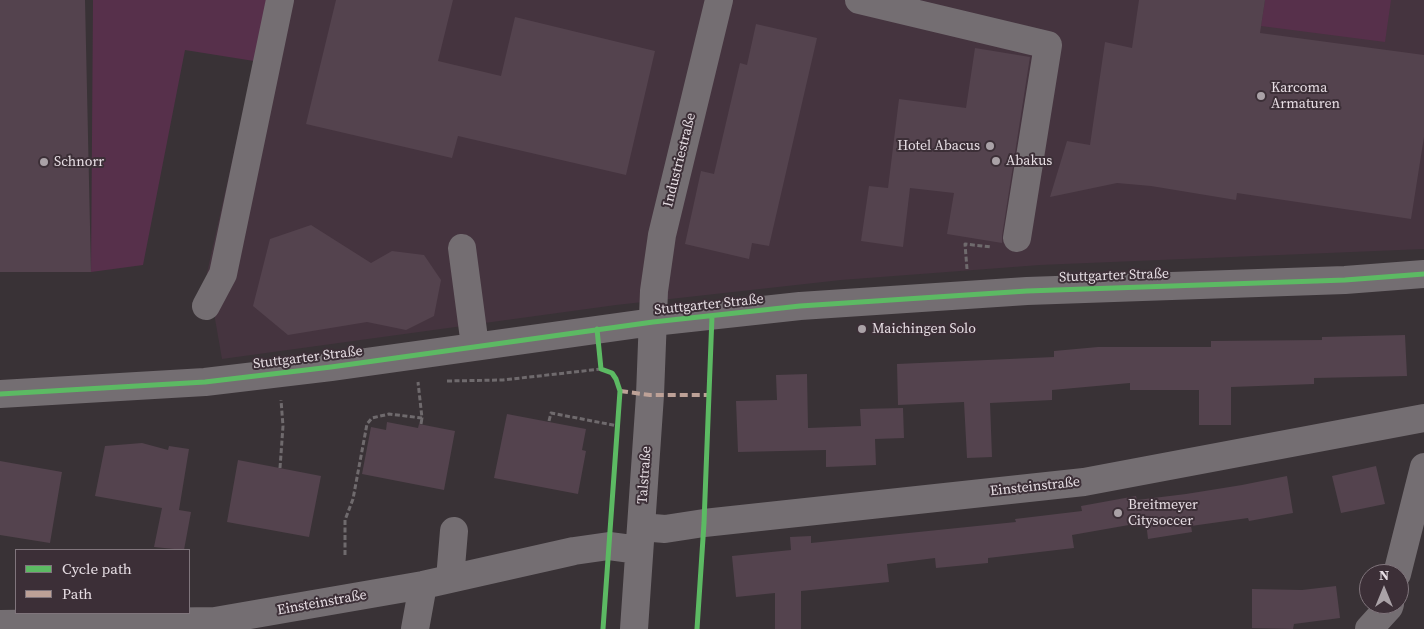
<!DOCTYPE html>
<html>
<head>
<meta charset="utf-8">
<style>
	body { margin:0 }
	#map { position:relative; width:1424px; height:629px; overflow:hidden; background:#393236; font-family:"Source Serif 4",serif }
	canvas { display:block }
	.legend { position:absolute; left:15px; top:549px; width:175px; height:65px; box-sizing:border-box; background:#3c2f37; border:1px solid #80757c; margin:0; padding:6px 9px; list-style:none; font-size:15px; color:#e7dee4 }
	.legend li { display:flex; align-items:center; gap:10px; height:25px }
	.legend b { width:25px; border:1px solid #80757c }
	.north { position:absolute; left:1359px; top:564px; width:50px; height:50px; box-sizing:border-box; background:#3c2f37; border:1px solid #80757c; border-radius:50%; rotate:0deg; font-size:14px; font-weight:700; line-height:20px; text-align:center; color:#e7dee4 }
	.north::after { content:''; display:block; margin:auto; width:18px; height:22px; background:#aaa2a7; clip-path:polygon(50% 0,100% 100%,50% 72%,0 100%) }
</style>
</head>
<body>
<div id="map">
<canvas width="1424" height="629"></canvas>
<ul class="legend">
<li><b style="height:6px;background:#5cba63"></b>Cycle path</li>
<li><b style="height:6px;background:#bda197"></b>Path</li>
</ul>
<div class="north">N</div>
</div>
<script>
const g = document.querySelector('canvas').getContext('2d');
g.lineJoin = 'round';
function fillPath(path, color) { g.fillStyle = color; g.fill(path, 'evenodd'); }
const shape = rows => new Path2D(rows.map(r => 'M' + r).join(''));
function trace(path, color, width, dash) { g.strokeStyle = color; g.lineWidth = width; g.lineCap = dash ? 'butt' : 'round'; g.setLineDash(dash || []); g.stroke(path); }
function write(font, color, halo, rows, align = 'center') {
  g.font = font + ' "Source Serif 4",serif'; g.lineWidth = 4; g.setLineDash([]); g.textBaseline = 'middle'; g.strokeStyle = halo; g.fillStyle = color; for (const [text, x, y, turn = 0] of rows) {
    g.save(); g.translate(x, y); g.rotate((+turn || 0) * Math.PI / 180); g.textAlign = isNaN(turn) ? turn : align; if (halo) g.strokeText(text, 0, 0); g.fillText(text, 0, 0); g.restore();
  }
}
const built = shape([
	[268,0,1424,0,1424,249,1040,265,841,280,616,305,222,359,207,273]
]);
const green = shape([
	[93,0,268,0,254,61,185,50,143,265,91,272],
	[1265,0,1391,0,1385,42,1261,26]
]);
const building = shape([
	[0,0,85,0,91,272,0,272],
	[336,0,453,0,438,61,501,76,515,17,655,51,626,175,458,136,452,158,306,124],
	[1139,0,1265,0,1260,33,1424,55,1424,137,1411,219,1237,193,1236,200,1151,186,1117,183,1050,197,1067,141,1090,145,1105,42,1132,48],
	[756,24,817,38,769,246,752,243,749,259,685,244,701,171,714,174,740,63,747,65],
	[975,48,1030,57,1002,236,1002,243,947,234,954,193,910,188,903,247,861,241,869,186,888,188,899,99,966,108],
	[311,225,371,263,392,251,424,255,441,280,434,316,406,330,367,322,288,335,253,306,270,239],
	[1405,335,1407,376,1314,378,1314,384,1231,387,1231,425,1199,425,1199,390,1130,390,1130,383,1052,390,1052,400,990,403,992,457,967,458,964,402,898,405,897,364,1054,357,1054,351,1098,347,1211,347,1211,341,1322,340,1322,337],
	[807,374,808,428,861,426,860,409,903,408,904,438,875,439,876,465,826,467,826,450,738,452,736,401,777,400,776,375],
	[507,414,586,429,582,450,586,451,578,494,494,478],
	[387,422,418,428,419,424,455,431,444,490,362,474,371,427,386,430],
	[142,443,168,450,169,446,189,449,179,510,191,512,184,550,154,547,162,508,95,496,105,446],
	[238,460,321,476,309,537,227,522],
	[0,461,62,472,50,543,0,535],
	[1376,466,1385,504,1341,513,1332,476],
	[1287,476,1293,513,1249,521,1248,518,1191,526,1192,532,1148,539,1146,522,1072,535,1074,548,988,558,988,563,936,568,935,558,887,564,889,582,801,591,801,629,775,629,775,593,736,597,732,556,791,550,790,537,811,536,811,543,1016,522,1015,519,1082,511,1081,506,1136,496,1137,500,1186,494,1242,485],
	[1336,586,1340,618,1294,624,1293,629,1252,628,1252,589,1302,590]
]);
const path = shape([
	[967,269,965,244,991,247],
	[447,381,503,380,601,369],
	[549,421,551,413,618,426],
	[421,424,422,418],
	[280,468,283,426,281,400],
	[345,555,345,520,353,499,367,424,372,418,389,414,422,418,418,382]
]);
const minor = shape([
	[859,0,1048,45,1017,238],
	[462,248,475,346],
	[206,306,223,274,280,0],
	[0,394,205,382,331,367,653,322,800,306,1027,291,1345,280,1424,274],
	[641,527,665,529,704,523,1084,482,1424,418],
	[1397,574,1424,467],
	[450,579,454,531],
	[0,624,215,621,423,585,574,551,609,546,639,550],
	[415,629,423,585],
	[634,629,650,395,654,291,662,235,719,0],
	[1369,629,1389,607,1390,604]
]);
const quiet = shape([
	[620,391,650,395,709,395]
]);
const cycleway = shape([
	[597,329,601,369,612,373,616,379,620,391,603,629],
	[0,394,205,382,331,367,653,322,800,306,1027,291,1345,280,1424,274],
	[697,629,704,523,712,316]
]);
const markers = [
	[1261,96,5,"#aaa2a7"],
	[990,146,5,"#aaa2a7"],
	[996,161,5,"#aaa2a7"],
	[44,162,5,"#aaa2a7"],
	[862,329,5,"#aaa2a7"],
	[1118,513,5,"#aaa2a7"]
];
const poiNames = [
	["Karcoma",1271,88],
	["Armaturen",1271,104],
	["Hotel Abacus",980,146,"right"],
	["Abakus",1006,161],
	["Schnorr",54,162],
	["Maichingen Solo",872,329],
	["Breitmeyer",1128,505],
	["Citysoccer",1128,521]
];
const streetNames = [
	["Industriestraße",680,160,-76],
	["Stuttgarter Straße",1114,276,-2],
	["Stuttgarter Straße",709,305,-6],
	["Stuttgarter Straße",308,358,-7],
	["Talstraße",645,475,-86],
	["Einsteinstraße",1035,487,-6],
	["Einsteinstraße",322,603,-10]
];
fillPath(built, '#45343f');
fillPath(green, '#57304b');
fillPath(building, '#54434e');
trace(path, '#6f6a6d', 3, [5, 2.5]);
trace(minor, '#746e72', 28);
trace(quiet, '#bda197', 4, [8, 4]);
trace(cycleway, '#5cba63', 5);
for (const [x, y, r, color] of markers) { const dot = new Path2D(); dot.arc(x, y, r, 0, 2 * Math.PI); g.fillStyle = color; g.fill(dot); trace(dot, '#3c2f37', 2); }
write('14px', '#e7dee4', '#3c2f37', poiNames, 'left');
write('14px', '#e7dee4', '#3c2f37', streetNames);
</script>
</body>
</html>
